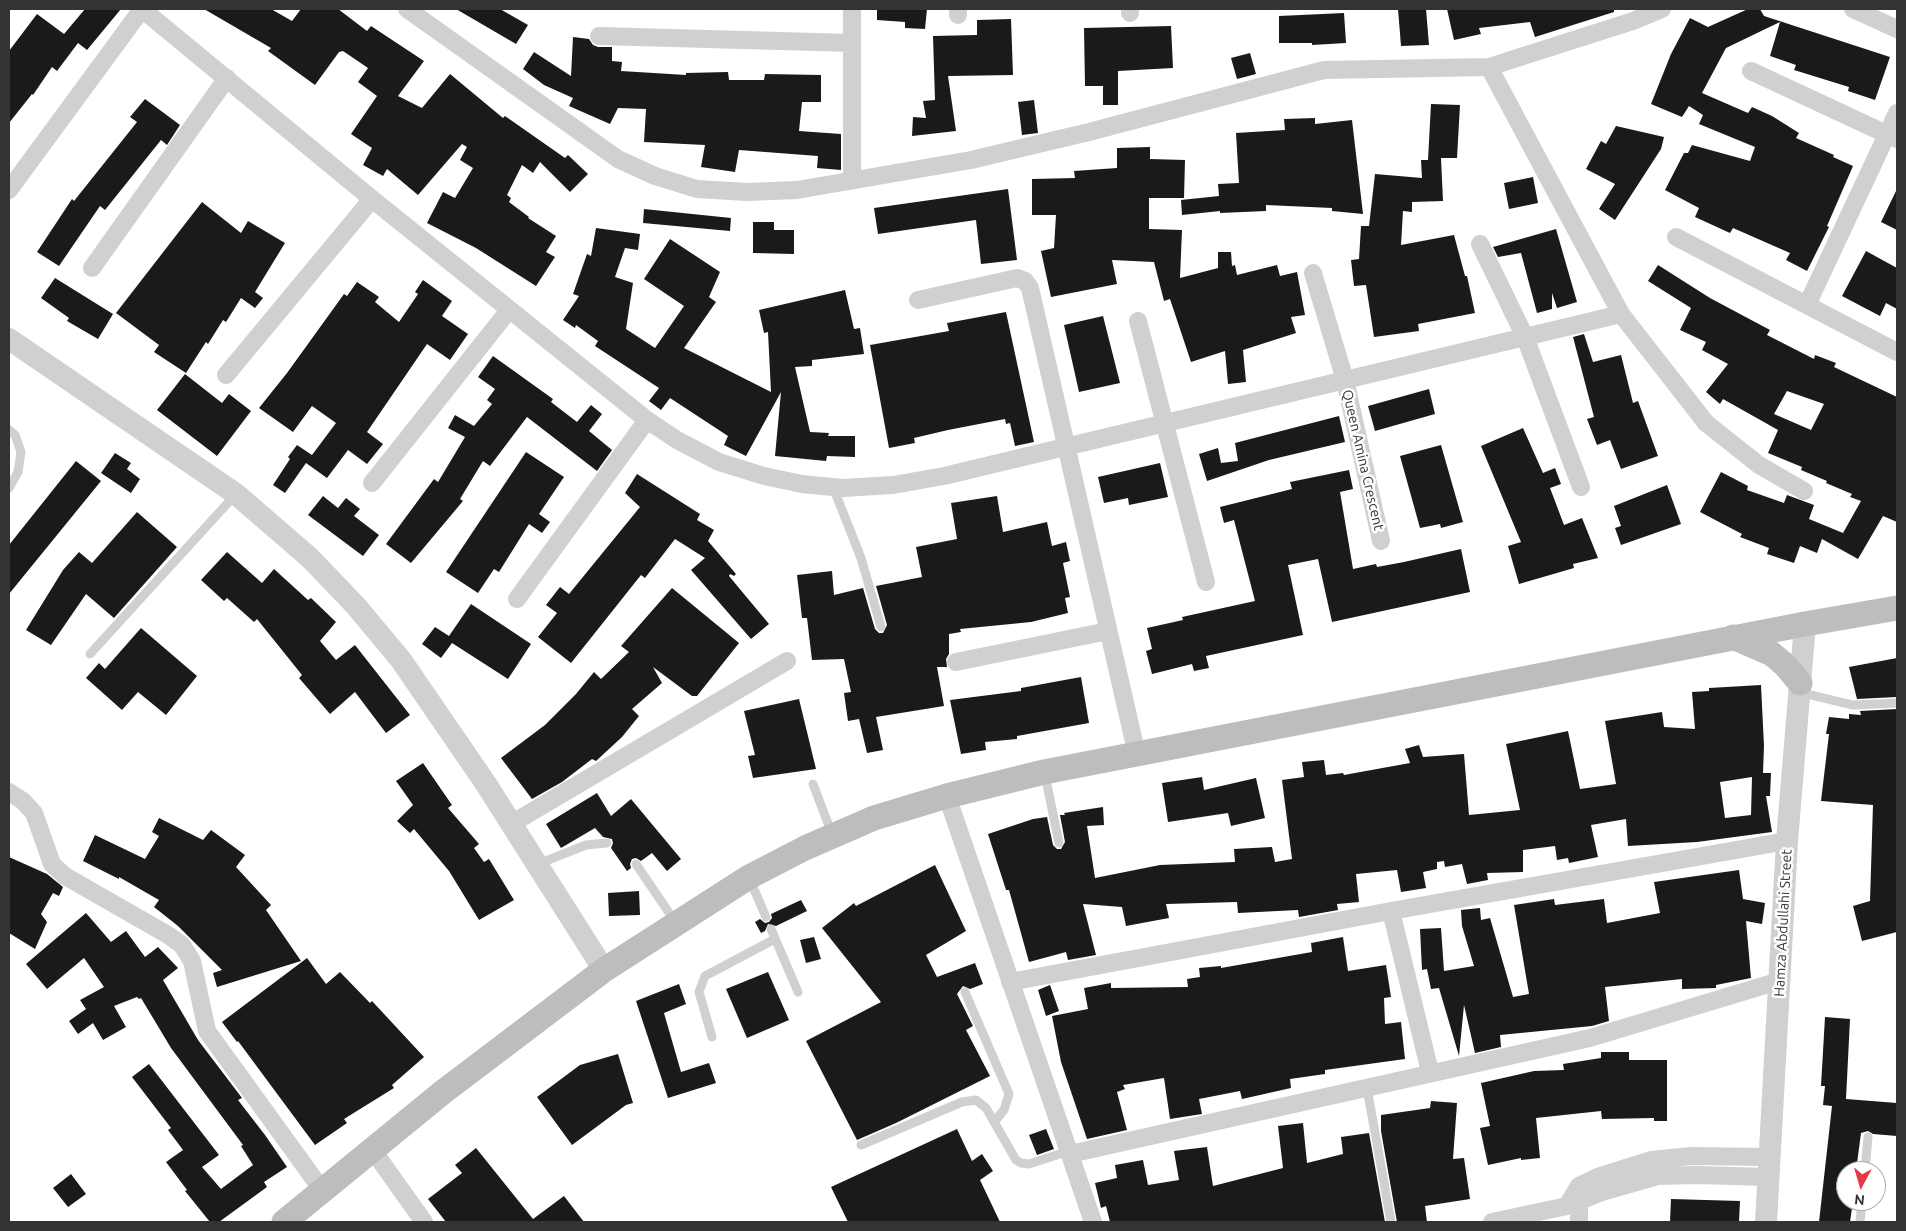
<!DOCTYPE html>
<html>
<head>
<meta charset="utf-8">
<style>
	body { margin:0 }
	#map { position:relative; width:1906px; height:1231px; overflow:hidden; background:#fff; font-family:Ubuntu,sans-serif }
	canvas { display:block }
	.frame { position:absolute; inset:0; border:10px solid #333; pointer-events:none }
	.north { position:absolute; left:1836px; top:1161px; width:50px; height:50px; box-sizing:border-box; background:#fff; border:1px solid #adadad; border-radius:50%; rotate:186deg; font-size:14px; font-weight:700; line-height:20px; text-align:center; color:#333 }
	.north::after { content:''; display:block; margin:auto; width:18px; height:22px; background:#e63946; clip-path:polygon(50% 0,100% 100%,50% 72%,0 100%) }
</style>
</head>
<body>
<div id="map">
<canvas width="1906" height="1231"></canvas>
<div class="frame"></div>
<div class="north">N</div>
</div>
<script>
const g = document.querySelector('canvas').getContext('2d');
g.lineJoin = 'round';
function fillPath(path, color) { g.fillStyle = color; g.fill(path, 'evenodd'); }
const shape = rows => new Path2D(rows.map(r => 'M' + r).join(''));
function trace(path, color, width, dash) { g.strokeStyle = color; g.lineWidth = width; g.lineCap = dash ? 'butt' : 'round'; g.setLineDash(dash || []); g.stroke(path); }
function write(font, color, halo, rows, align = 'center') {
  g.font = font + ' Ubuntu,sans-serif'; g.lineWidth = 5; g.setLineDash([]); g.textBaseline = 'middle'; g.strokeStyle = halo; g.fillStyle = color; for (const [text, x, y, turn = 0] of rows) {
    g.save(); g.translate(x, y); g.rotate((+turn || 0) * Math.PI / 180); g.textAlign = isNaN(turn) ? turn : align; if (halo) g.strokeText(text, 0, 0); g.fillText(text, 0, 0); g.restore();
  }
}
const building = shape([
	[85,9,121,9,87,50,78,43,57,71,52,67,33,95,32,94,9,123,9,51,37,14,64,34],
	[204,9,271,9,292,21,301,9,338,9,367,31,371,26,424,61,398,96,422,108,450,74,503,118,505,116,565,158,568,155,588,174,570,192,540,162,533,173,522,165,507,195,511,198,509,202,529,217,528,218,556,236,546,252,555,257,536,286,476,248,427,223,443,192,455,198,473,168,460,160,467,147,462,144,418,195,387,169,383,176,363,165,372,148,351,134,377,96,358,82,368,68,343,51,339,52,315,85,268,51,271,48],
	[456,9,500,9,528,25,516,44],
	[877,9,927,9,925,29,905,28,905,22,877,20],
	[1398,9,1426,9,1429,45,1401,46],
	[1447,9,1614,9,1614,12,1535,37,1530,22,1479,28,1481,34,1454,40],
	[1748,9,1760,9,1764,16,1890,57,1875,100,1848,91,1849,87,1794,70,1796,65,1770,56,1780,22,1726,48,1702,93,1748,113,1752,107,1772,116,1799,133,1796,138,1834,155,1833,157,1853,166,1827,226,1829,227,1807,271,1786,260,1790,253,1733,228,1730,233,1695,217,1699,208,1665,190,1684,153,1688,153,1692,145,1750,161,1755,147,1699,124,1703,115,1689,106,1682,117,1651,104,1671,54,1690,18,1708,27],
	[1344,13,1346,43,1312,45,1312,43,1279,43,1279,16],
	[1011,19,1013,75,948,76,956,131,912,136,913,117,926,118,923,101,935,100,933,36,977,35,977,20],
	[1171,26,1173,68,1118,71,1118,105,1103,105,1103,86,1085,86,1084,28],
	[573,37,589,39,593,45,598,47,612,47,612,61,622,62,621,71,686,75,686,73,728,72,729,80,764,80,765,74,821,75,821,102,802,102,799,131,841,134,841,170,817,168,818,156,739,150,735,172,701,167,705,145,644,142,646,109,618,108,610,124,569,106,573,98,544,85,523,69,534,52,571,76],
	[1250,53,1256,74,1237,79,1231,58],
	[145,99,180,125,167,145,161,140,105,210,100,206,59,266,37,252,72,199,74,201,137,122,130,117],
	[1034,100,1038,133,1022,135,1018,102],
	[1431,104,1460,105,1457,158,1441,158,1443,201,1412,202,1412,212,1403,211,1401,245,1454,235,1465,276,1467,276,1475,313,1418,324,1419,331,1374,337,1366,285,1354,286,1351,260,1359,259,1361,226,1369,226,1375,174,1422,178,1421,160,1428,160],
	[1315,118,1315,124,1352,120,1363,214,1332,211,1332,208,1266,205,1266,211,1220,213,1220,211,1182,215,1181,200,1219,196,1218,184,1239,183,1236,133,1285,130,1284,119],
	[1616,126,1664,137,1661,149,1615,220,1599,209,1615,184,1586,169,1601,141,1606,144],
	[1150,147,1150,159,1185,160,1184,198,1149,198,1149,229,1182,230,1180,278,1218,268,1218,252,1231,252,1232,266,1235,265,1237,275,1277,265,1280,276,1297,272,1305,315,1291,317,1296,333,1243,350,1246,382,1228,384,1225,351,1191,362,1170,299,1164,301,1154,262,1112,260,1117,284,1051,297,1041,251,1054,248,1056,215,1032,215,1032,179,1075,178,1074,171,1117,168,1117,148],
	[1533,177,1538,203,1509,209,1504,183],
	[1008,189,1017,260,981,264,976,220,878,234,874,208],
	[1897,189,1897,230,1881,222],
	[202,202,241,233,248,221,285,243,255,292,263,298,255,308,241,298,226,322,223,320,208,344,206,342,186,373,154,352,159,345,116,313],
	[644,209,731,218,730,231,643,223],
	[753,222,774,222,774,230,794,230,794,254,753,253],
	[596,228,640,234,638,250,625,248,615,277,633,283,626,329,655,348,684,306,644,279,670,239,720,272,709,297,716,302,684,348,771,392,768,332,764,333,759,310,845,290,854,329,860,328,864,354,812,360,812,366,795,367,810,432,829,433,828,436,855,436,855,457,827,456,826,461,775,456,781,392,746,456,724,445,728,436,670,398,661,410,649,401,659,388,595,346,598,341,576,325,575,328,563,320,579,296,573,294,587,254,591,256],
	[1556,229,1577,302,1557,308,1552,293,1552,309,1537,313,1521,253,1498,257,1493,247],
	[1866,251,1897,268,1897,309,1886,303,1880,316,1842,296],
	[1658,265,1710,298,1770,330,1767,335,1814,359,1815,355,1836,363,1834,367,1897,397,1897,522,1883,516,1858,559,1822,539,1817,553,1800,546,1794,563,1767,554,1769,548,1740,537,1742,534,1700,512,1721,472,1748,486,1747,490,1784,503,1787,495,1814,505,1809,519,1843,533,1861,501,1850,497,1852,494,1826,483,1827,481,1801,470,1802,467,1768,453,1778,430,1723,399,1720,404,1706,392,1728,364,1702,350,1706,342,1680,330,1691,308,1648,281],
	[1787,391,1824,404,1811,430,1774,414],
	[55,278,113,314,98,339,67,321,69,318,41,298],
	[423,280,452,301,442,316,468,334,450,360,427,344,367,432,383,444,367,464,348,450,327,478,306,463,285,493,273,485,290,459,288,457,297,445,312,455,336,423,312,406,293,432,259,408,287,373,344,294,347,296,357,282,379,297,375,302,399,322,418,294,415,292],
	[1006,312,1034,442,1015,446,1010,423,1006,424,1005,419,948,430,914,438,915,443,889,448,870,345,949,331,947,323],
	[1103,316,1120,383,1079,392,1064,325],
	[1584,334,1593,362,1621,355,1633,403,1638,401,1658,456,1621,469,1610,440,1597,445,1587,419,1594,417,1573,337],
	[493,356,553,399,551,402,577,422,591,405,602,414,589,431,612,450,597,471,527,417,490,466,483,461,460,499,463,501,411,563,386,544,434,479,438,482,465,437,448,428,455,415,474,426,492,404,487,400,495,389,478,377],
	[185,374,222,403,229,394,251,411,217,456,157,410],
	[1429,389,1435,414,1375,431,1368,406],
	[1339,416,1345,442,1269,460,1207,481,1199,454,1218,448,1221,463,1238,461,1235,443],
	[1523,428,1543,473,1555,468,1561,484,1550,488,1564,525,1582,518,1598,558,1573,564,1574,568,1519,584,1508,546,1521,542,1481,446],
	[1441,445,1463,522,1441,528,1440,524,1420,528,1400,456],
	[526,452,564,477,539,514,550,522,542,533,529,524,499,572,494,569,478,593,446,572],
	[115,453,131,463,127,469,140,479,131,493,101,473],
	[76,461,101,481,9,594,9,545],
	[1160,463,1168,497,1129,505,1128,498,1104,503,1098,477],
	[1349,470,1353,489,1340,492,1353,569,1376,564,1377,567,1404,562,1461,549,1470,592,1332,622,1318,559,1288,565,1303,635,1206,656,1209,668,1194,671,1192,664,1152,674,1146,651,1152,649,1147,628,1183,620,1182,617,1255,601,1234,520,1224,523,1220,507,1292,489,1290,482],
	[637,474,700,514,697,520,714,530,708,541,736,574,734,576,730,574,729,576,769,624,751,639,691,570,705,558,675,539,645,578,641,575,571,663,538,637,557,613,546,605,560,587,569,594,640,507,625,493],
	[1667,485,1681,524,1621,545,1615,528,1621,526,1614,506],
	[323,496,338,508,346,498,360,509,354,516,379,535,363,556,308,515],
	[997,496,1003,532,1047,522,1052,546,1066,542,1070,561,1063,563,1070,597,1065,598,1068,613,1031,622,960,629,961,632,949,634,949,654,946,659,947,667,937,667,944,706,876,717,883,750,867,753,859,719,848,721,844,693,851,692,844,659,812,660,807,618,802,618,797,575,832,571,834,595,863,588,875,629,879,633,883,633,887,625,876,586,922,577,916,547,957,539,951,503],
	[137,512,177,547,114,618,86,594,51,645,26,630,63,570,79,552,92,563],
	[227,552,262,583,274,569,308,600,311,598,336,622,320,641,336,660,355,645,410,715,386,733,355,692,330,714,299,678,302,675,257,619,254,622,227,598,224,601,201,580],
	[672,588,739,643,697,696,692,696,653,667,662,683,632,709,639,716,622,737,596,761,592,759,562,782,532,799,501,758,545,725,576,694,594,672,601,679,629,652,621,646],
	[471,604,531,644,508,679,452,643,441,658,422,644,435,627,449,636],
	[141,628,197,676,166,715,138,692,122,710,86,678,99,663,105,669],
	[1897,658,1897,697,1857,699,1849,667],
	[1081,677,1089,723,1017,736,1017,739,985,742,986,750,961,754,950,700,1021,691,1021,688],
	[1761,685,1764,746,1763,773,1771,773,1770,796,1766,796,1772,832,1697,842,1628,846,1626,819,1591,825,1598,857,1569,863,1568,858,1557,860,1555,846,1523,850,1523,872,1487,873,1488,880,1467,884,1462,864,1445,867,1444,861,1437,862,1437,869,1423,872,1426,888,1401,892,1397,870,1356,874,1359,902,1337,904,1338,910,1299,917,1298,910,1238,913,1237,902,1166,904,1169,918,1126,926,1122,907,1083,904,1096,955,1068,960,1066,952,1029,962,1009,890,1006,890,988,834,1033,819,1047,817,1053,845,1057,849,1061,849,1065,842,1060,815,1065,815,1064,813,1103,807,1104,825,1087,826,1095,878,1160,865,1235,862,1234,849,1272,847,1275,862,1292,859,1282,780,1304,777,1302,762,1324,760,1326,775,1343,773,1344,775,1410,763,1405,749,1419,745,1423,757,1464,754,1469,815,1520,810,1506,744,1568,731,1580,789,1616,784,1605,721,1662,712,1664,727,1695,729,1692,692,1709,691,1709,688],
	[1752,777,1751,815,1725,818,1720,782],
	[799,699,816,769,753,778,748,756,755,755,744,711],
	[1897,709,1897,932,1862,941,1853,906,1870,901,1873,805,1821,801,1829,734,1826,734,1829,717,1849,719,1849,714,1861,715,1860,711],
	[423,763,452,805,448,808,479,844,474,848,484,862,489,859,514,900,479,920,449,871,414,829,410,833,397,821,413,805,396,781],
	[1202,777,1204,790,1256,778,1265,818,1231,826,1228,813,1168,822,1162,783],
	[597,793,611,816,631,799,681,859,667,871,652,853,641,861,636,858,632,859,630,864,631,868,627,871,611,848,613,843,612,839,603,837,595,828,561,848,546,824],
	[159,818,203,840,211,830,245,855,236,867,271,905,266,910,301,961,217,987,213,973,222,970,178,926,154,907,159,900,119,877,119,879,83,861,95,835,145,859,159,836,152,832],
	[9,857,47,874,63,887,59,896,53,893,41,914,47,922,35,949,9,933],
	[935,865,966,931,926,955,937,977,975,963,983,984,970,989,963,986,957,994,973,1026,966,1030,990,1076,896,1123,857,1140,806,1041,881,1002,822,928,854,903,856,906],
	[1739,870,1743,899,1765,903,1762,924,1746,921,1751,978,1716,985,1716,988,1682,989,1682,979,1605,987,1609,1021,1592,1026,1500,1035,1501,1047,1475,1053,1464,1005,1459,1056,1439,988,1431,989,1427,969,1422,970,1420,929,1441,928,1444,971,1474,966,1462,926,1461,910,1480,908,1481,920,1490,918,1513,997,1529,994,1514,905,1554,899,1555,905,1604,899,1607,923,1660,913,1654,882],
	[639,891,640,915,609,916,608,893],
	[801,900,807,911,776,926,768,924,765,931,761,933,755,922,760,919,765,923,769,922,772,918,771,914],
	[86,913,111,942,126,931,145,957,158,947,178,968,163,980,198,1040,242,1098,238,1100,265,1135,287,1167,264,1182,267,1187,219,1222,210,1222,185,1191,187,1190,166,1162,183,1150,168,1130,171,1128,132,1077,149,1064,219,1155,202,1167,221,1189,253,1165,241,1146,243,1145,171,1048,141,998,139,999,137,997,114,1006,126,1027,103,1040,93,1023,78,1034,69,1021,86,1009,80,1000,104,987,84,958,47,989,26,964],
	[814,937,821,959,806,963,800,940],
	[1343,937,1348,971,1386,965,1391,997,1384,998,1385,1024,1401,1022,1405,1059,1325,1070,1325,1074,1290,1079,1291,1088,1242,1099,1240,1091,1199,1099,1202,1114,1170,1119,1164,1078,1123,1085,1125,1089,1117,1092,1127,1130,1087,1139,1061,1062,1052,1016,1088,1009,1084,988,1111,983,1111,988,1188,987,1187,979,1200,977,1199,968,1221,966,1221,968,1312,952,1311,943],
	[307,958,326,984,340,972,370,1003,372,1001,424,1057,392,1085,394,1088,344,1119,347,1123,315,1145,238,1041,237,1042,222,1022],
	[768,972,789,1020,747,1038,726,989],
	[679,984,686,1004,664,1013,681,1072,709,1063,716,1083,668,1098,636,1001],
	[1050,985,1059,1011,1046,1016,1038,990],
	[1825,1017,1850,1019,1846,1099,1897,1103,1897,1136,1873,1134,1868,1131,1861,1133,1856,1171,1846,1171,1846,1201,1853,1201,1850,1222,1819,1222,1832,1106,1823,1105,1825,1086,1821,1086],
	[1601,1052,1629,1052,1629,1060,1667,1060,1667,1121,1654,1121,1654,1118,1602,1119,1601,1111,1536,1118,1540,1158,1521,1160,1521,1158,1488,1165,1480,1128,1490,1126,1481,1083,1534,1071,1564,1070,1563,1064,1601,1058],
	[618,1054,633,1103,626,1105,572,1145,537,1097,580,1065],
	[1431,1101,1457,1103,1453,1159,1464,1158,1470,1199,1425,1206,1427,1222,1397,1222,1381,1131,1381,1115,1430,1108],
	[1303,1123,1307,1163,1343,1154,1341,1137,1369,1133,1385,1222,1110,1222,1106,1206,1101,1208,1095,1183,1117,1178,1115,1165,1143,1160,1148,1185,1179,1180,1174,1151,1207,1147,1213,1186,1283,1168,1278,1126],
	[957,1129,972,1161,982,1154,993,1171,980,1180,1000,1222,848,1222,831,1187],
	[1046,1129,1054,1149,1037,1155,1029,1135],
	[476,1148,533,1219,564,1196,584,1222,446,1222,428,1199,462,1173,455,1165],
	[71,1174,86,1194,68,1207,53,1188],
	[1671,1199,1740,1201,1739,1222,1670,1222]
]);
const service = shape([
	[9,430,15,435,21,452,18,472,9,488],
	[833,487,861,558,881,627],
	[90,654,236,494],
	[1799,692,1853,705,1897,703],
	[1045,775,1059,843],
	[813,784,832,834],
	[538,864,586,845,607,843],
	[636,864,676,923],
	[750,880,766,917],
	[771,929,798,992],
	[965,992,1009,1094,1004,1110,994,1122],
	[712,1037,699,992,705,976,775,939],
	[1367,1088,1391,1222],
	[861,1145,962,1102,976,1100,986,1108,1016,1160,1021,1163,1029,1164,1069,1151],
	[1865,1171,1868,1137],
	[1860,1222,1862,1201]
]);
const minor = shape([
	[142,9,372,199,647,420,677,440,719,462,764,476,802,484,843,488,893,485,944,476,1621,314],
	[407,9,618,159,655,176,697,189,747,192,797,190,971,160,1089,132,1324,70,1489,67,1633,21,1662,9],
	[958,9,958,15],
	[1853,9,1897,29],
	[1130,13,1130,9],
	[599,36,852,43],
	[1489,67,1621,314,1706,423,1759,465,1804,491],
	[1751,71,1897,139],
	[852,179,852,9],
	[9,190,142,9],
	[1676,237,1897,352],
	[1480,244,1525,337,1581,487],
	[92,268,227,78],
	[1313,273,1345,380,1381,541],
	[918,300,1017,278,1025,281,1030,288,1137,755],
	[1807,305,1897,113],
	[1138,321,1206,582],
	[226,375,372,199],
	[372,483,509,310],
	[517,599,647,420],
	[956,662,1108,631],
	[9,792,23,801,34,813,52,864,65,876,168,935,182,945,192,961,207,1031,322,1190],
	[947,796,1093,1222],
	[511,824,787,661],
	[1391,911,1430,1072],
	[1010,982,1391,911,1787,841],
	[372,1149,424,1222],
	[1070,1154,1590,1038,1779,981],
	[1567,1206,1579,1186,1600,1176,1651,1160,1691,1156,1769,1157],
	[1492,1222,1567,1206,1605,1191,1658,1176,1696,1175,1768,1177],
	[1579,1222,1579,1191]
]);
const tertiary = shape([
	[9,339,236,494,310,558,356,606,401,660,486,784,604,970],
	[1766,1222,1787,841,1805,624]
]);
const secondary = shape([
	[1733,637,1772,654,1785,665,1800,683],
	[284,1222,443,1092,604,970,749,877,805,848,874,818,947,796,1044,772,1805,624,1897,608]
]);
const streetNames = [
	["Queen Amina Crescent",1363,460,77],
	["Hamza Abdullahi Street",1783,923,-87]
];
fillPath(building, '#1a1a1a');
trace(service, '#d0d0d0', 9);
trace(minor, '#d0d0d0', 18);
trace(tertiary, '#d0d0d0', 22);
trace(secondary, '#bdbdbd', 25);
write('14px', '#333', '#fff', streetNames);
</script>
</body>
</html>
